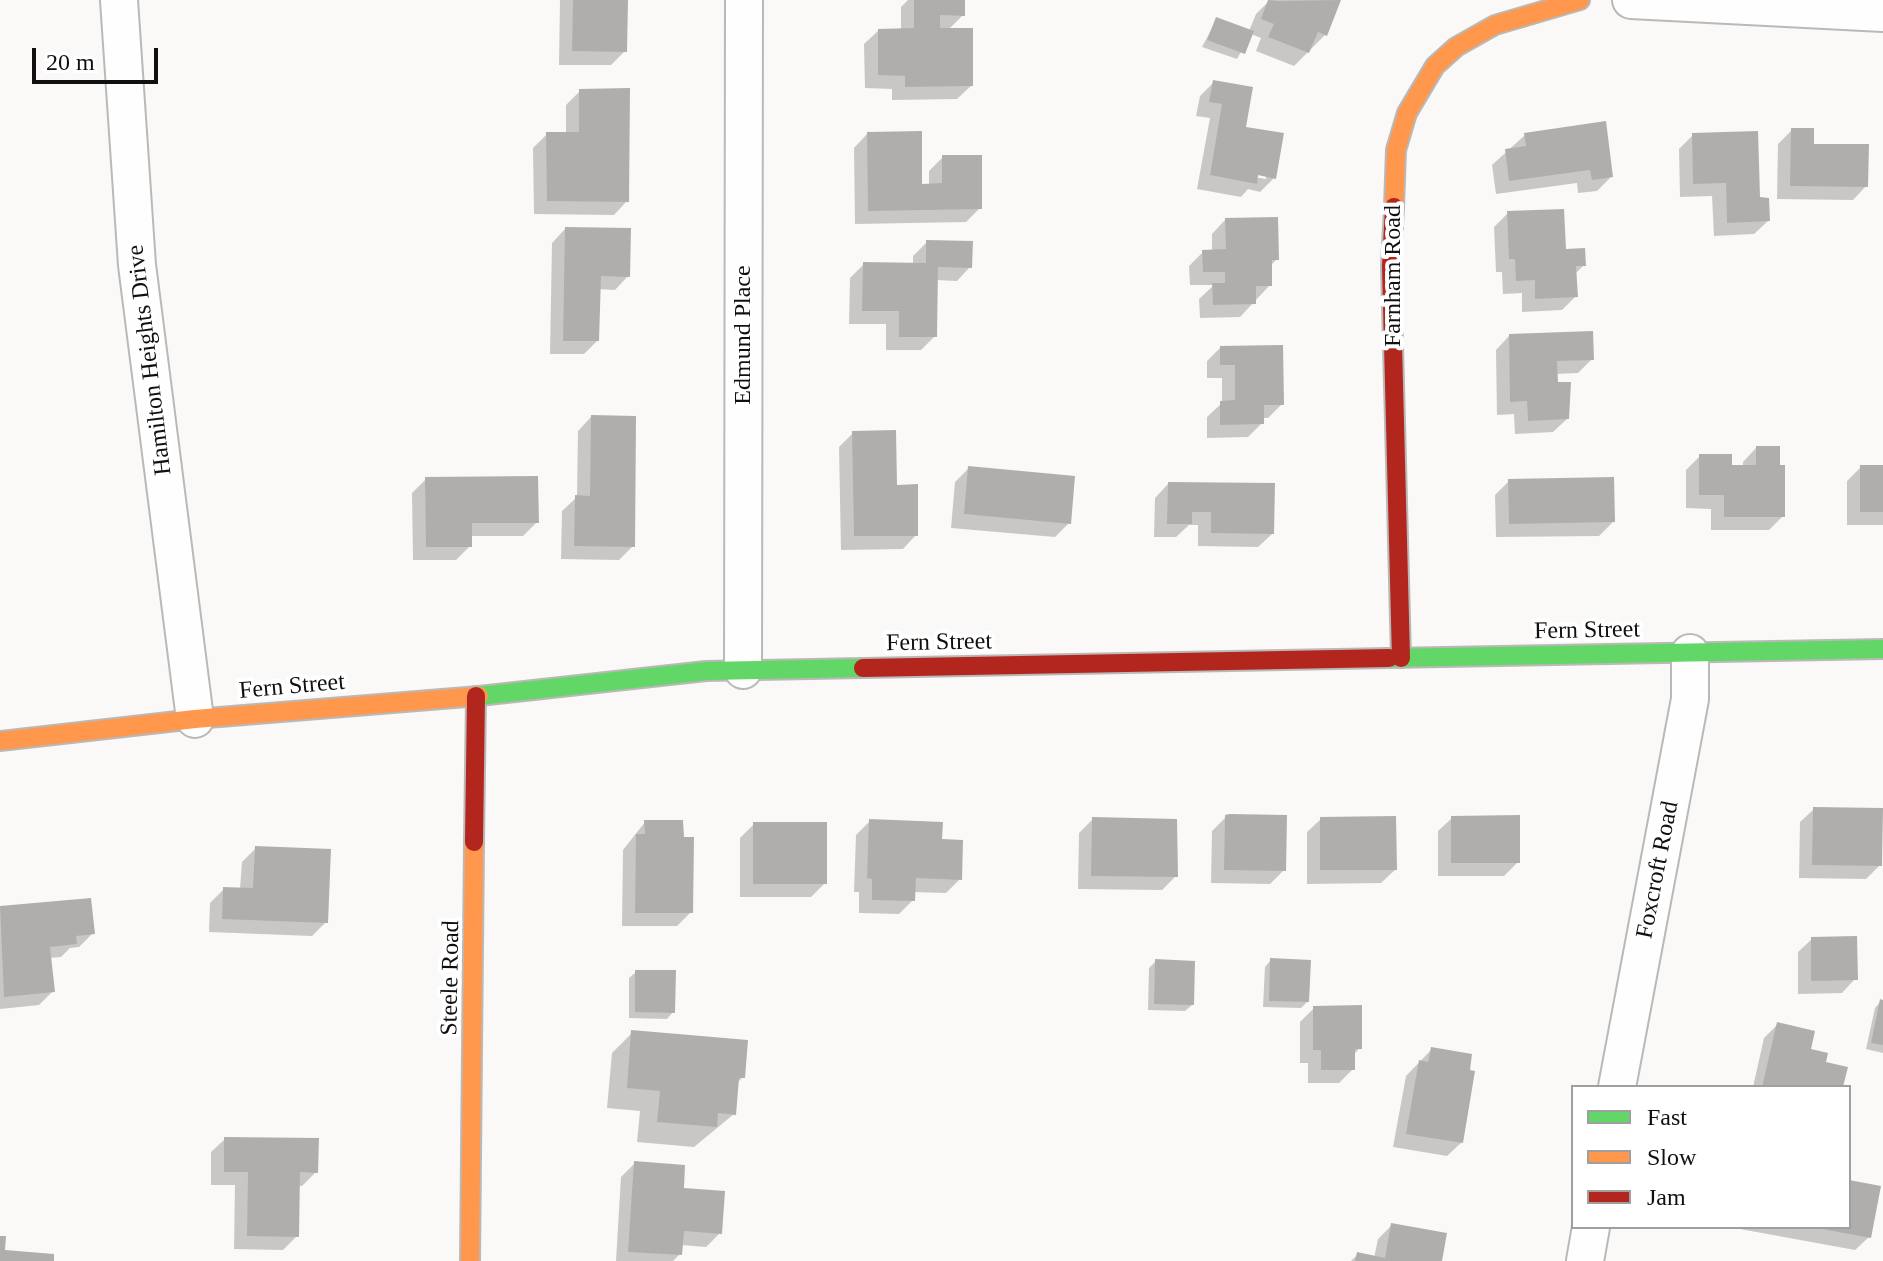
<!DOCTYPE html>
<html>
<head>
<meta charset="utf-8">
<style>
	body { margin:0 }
	#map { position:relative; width:1883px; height:1261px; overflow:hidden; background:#fbf9f8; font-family:Georgia,serif }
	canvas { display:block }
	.legend { position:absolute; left:1571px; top:1085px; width:280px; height:144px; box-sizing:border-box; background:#fff; border:2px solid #a09f9f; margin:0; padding:10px 14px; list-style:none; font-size:24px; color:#111010 }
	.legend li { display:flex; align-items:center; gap:16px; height:40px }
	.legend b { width:40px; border:2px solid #a09f9f }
	.scale { position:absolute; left:32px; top:48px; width:126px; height:36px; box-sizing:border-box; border:4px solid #111010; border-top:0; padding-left:10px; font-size:24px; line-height:28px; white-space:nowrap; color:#111010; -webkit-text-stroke:6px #fff; paint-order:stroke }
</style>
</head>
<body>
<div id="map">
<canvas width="1883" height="1261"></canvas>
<ul class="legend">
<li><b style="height:10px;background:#63d668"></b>Fast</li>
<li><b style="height:10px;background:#ff974d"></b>Slow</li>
<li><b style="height:10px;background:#b3261e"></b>Jam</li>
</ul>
<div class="scale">20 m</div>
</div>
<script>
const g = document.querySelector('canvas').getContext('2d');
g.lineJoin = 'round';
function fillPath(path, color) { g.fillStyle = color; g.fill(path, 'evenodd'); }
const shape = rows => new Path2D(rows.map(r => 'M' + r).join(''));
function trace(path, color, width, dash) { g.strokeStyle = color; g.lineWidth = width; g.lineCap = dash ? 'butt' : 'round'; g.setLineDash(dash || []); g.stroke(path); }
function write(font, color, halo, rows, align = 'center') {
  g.font = font + ' Georgia,serif'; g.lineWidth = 8; g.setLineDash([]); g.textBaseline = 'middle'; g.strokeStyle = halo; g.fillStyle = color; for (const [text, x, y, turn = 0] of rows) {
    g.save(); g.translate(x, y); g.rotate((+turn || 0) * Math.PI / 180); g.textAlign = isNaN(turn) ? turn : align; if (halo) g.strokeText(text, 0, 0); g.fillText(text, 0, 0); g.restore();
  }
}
const shadow = shape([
	[560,0,626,0,625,51,611,65,559,65],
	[908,0,963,0,963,15,948,30,971,86,957,99,892,100,892,89,865,88,864,44,878,31,901,30,901,7],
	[1270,0,1339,0,1325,35,1294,66,1256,51,1261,38,1251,34,1237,59,1202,47,1217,19,1249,31,1256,14],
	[1214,82,1274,178,1260,192,1248,189,1241,197,1197,189,1210,118,1196,116,1200,96],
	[1249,172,1266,175,1266,179,1248,176],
	[580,91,627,201,614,215,534,214,533,148,547,134,566,134,566,105],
	[1792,130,1812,146,1866,186,1853,200,1777,199,1778,144],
	[867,134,920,186,929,186,929,171,943,157,980,208,966,222,855,224,854,148],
	[1525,135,1611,177,1597,191,1578,193,1577,183,1496,194,1492,165],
	[1693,135,1758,199,1768,221,1754,234,1714,236,1712,196,1680,197,1679,149],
	[1508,213,1584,265,1575,274,1576,296,1562,310,1522,312,1522,293,1503,294,1502,272,1496,272,1494,227],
	[1225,220,1277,259,1270,266,1270,285,1240,317,1200,318,1199,299,1214,285,1190,285,1189,266,1203,252,1212,252,1212,234],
	[565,229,628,276,615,290,598,289,597,341,584,354,550,354,552,243],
	[927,242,970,267,957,281,936,280,935,336,921,350,886,350,886,324,849,324,850,278,864,264,913,264,913,256],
	[1509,336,1592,359,1578,373,1555,374,1567,419,1553,432,1515,434,1514,414,1497,415,1496,350],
	[1220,348,1282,404,1268,418,1262,418,1262,423,1248,437,1207,438,1207,417,1222,403,1222,378,1207,378,1207,361],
	[591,417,633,546,619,560,561,559,562,511,577,497,578,431],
	[853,433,895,487,916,535,903,549,841,550,839,447],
	[1756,448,1783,516,1769,530,1711,530,1711,509,1686,508,1686,470,1700,456,1730,467,1743,467,1743,462],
	[1861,467,1883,467,1883,525,1847,525,1847,481],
	[969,468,1069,523,1055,537,951,528,955,482],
	[426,479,537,522,523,536,470,536,470,546,456,560,413,560,412,493],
	[1509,481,1613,522,1599,536,1496,537,1495,495],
	[1168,484,1272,534,1258,547,1198,546,1198,525,1189,525,1176,537,1154,537,1155,498],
	[1814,809,1880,865,1866,879,1799,878,1800,822],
	[1226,817,1284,870,1270,884,1211,883,1212,831],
	[1452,818,1518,862,1504,876,1438,876,1438,831],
	[1093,819,1176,876,1162,890,1078,889,1079,833],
	[1321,819,1395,870,1381,883,1307,884,1307,832],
	[870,821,940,841,960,879,946,893,913,892,913,900,899,914,859,913,859,892,854,892,856,835],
	[645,822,691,912,677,926,622,926,623,850],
	[754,824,825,883,811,897,740,897,740,838],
	[256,848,326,922,312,936,209,932,210,903,224,889,240,889,242,862],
	[89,900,93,933,79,947,70,948,61,957,49,958,53,991,39,1005,0,1009,0,908],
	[1812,939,1855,979,1842,993,1798,994,1798,952],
	[1271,960,1307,1002,1301,1008,1263,1007,1265,967],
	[1156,961,1192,1005,1185,1011,1148,1010,1149,968],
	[636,972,673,1012,667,1019,629,1018,629,978],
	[1881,1001,1883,1002,1883,1053,1866,1049,1875,1008],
	[1314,1008,1360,1048,1353,1055,1353,1069,1339,1083,1308,1083,1308,1063,1300,1063,1300,1022],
	[1778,1024,1823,1063,1841,1087,1753,1087,1764,1038],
	[632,1033,743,1077,737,1083,734,1114,694,1147,637,1142,640,1111,607,1108,612,1053],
	[1432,1049,1461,1143,1447,1156,1393,1147,1406,1076],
	[225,1139,316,1172,302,1186,297,1186,297,1236,283,1250,234,1249,235,1185,211,1185,211,1152],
	[635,1163,682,1190,720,1233,706,1247,681,1245,680,1254,673,1261,616,1261,621,1177],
	[1849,1182,1869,1237,1855,1250,1729,1227,1849,1227],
	[1392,1225,1440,1261,1351,1261,1357,1255,1374,1258,1378,1239]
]);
const building = shape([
	[573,0,628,0,627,52,572,51],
	[914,0,965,0,965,16,940,15,940,28,973,28,973,86,905,87,905,76,878,75,878,29,914,28],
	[1268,0,1279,1,1341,0,1327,36,1318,32,1309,53,1268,37,1274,24,1261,19],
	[1216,17,1254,31,1245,54,1207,40],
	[1213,80,1253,87,1246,127,1284,133,1276,179,1258,175,1257,184,1210,175,1222,104,1209,102],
	[630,88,629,202,547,201,546,132,579,132,579,89],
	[1606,121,1613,177,1592,180,1590,170,1509,181,1505,149,1526,146,1524,133],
	[1791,128,1814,128,1814,144,1869,144,1868,187,1790,186],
	[922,131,922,184,942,183,942,155,982,155,982,209,868,211,867,132],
	[1758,131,1760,197,1769,198,1770,221,1727,223,1726,183,1693,184,1692,133],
	[1564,209,1566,249,1585,248,1586,266,1576,266,1578,297,1535,299,1535,280,1516,281,1515,259,1509,259,1507,211],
	[1278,217,1279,260,1272,260,1272,286,1256,286,1256,304,1213,305,1212,283,1225,283,1225,272,1203,272,1202,250,1226,249,1225,218],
	[565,227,631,228,630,277,601,276,599,341,563,341],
	[926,240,973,241,972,268,938,267,937,337,899,337,899,311,862,311,863,262,926,263],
	[1593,331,1594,360,1557,361,1558,382,1571,382,1569,419,1528,421,1527,401,1510,402,1509,334],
	[1283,345,1284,405,1264,405,1264,424,1220,425,1220,401,1235,400,1235,365,1220,365,1220,346],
	[591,415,636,416,635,547,574,546,575,495,590,496],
	[896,430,897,485,918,484,918,536,854,536,852,431],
	[1756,446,1780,446,1780,465,1785,465,1785,517,1724,517,1724,495,1699,495,1699,454,1732,454,1732,465,1756,465],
	[1860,465,1883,465,1883,512,1860,512],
	[968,466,1075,476,1071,524,964,514],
	[538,476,539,523,472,523,472,547,426,547,425,477],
	[1614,477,1615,522,1509,524,1508,479],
	[1168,482,1275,483,1274,534,1211,533,1211,512,1192,512,1192,524,1167,524],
	[1813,807,1883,808,1882,866,1812,865],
	[1230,814,1287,815,1286,871,1224,870,1225,815],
	[1520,815,1520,863,1451,863,1451,816],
	[1396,816,1397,870,1320,870,1320,817],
	[1092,817,1177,819,1178,877,1091,876],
	[869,819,943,822,942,839,963,840,962,880,916,878,915,901,872,900,872,879,867,878],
	[644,820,683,820,684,837,694,837,693,913,635,913,636,834,645,834],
	[753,822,827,822,827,884,753,884],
	[255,846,331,849,328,923,222,919,223,887,253,888],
	[91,898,95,934,76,936,77,944,50,947,55,992,4,997,0,906],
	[1857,936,1858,980,1811,981,1811,937],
	[1270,958,1311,960,1309,1002,1269,1001],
	[1155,959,1195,961,1194,1005,1154,1004],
	[635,970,676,970,675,1013,635,1012],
	[1880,999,1883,1000,1883,1045,1871,1043],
	[1362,1005,1362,1049,1355,1049,1355,1070,1321,1070,1321,1050,1313,1050,1313,1006],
	[1777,1022,1815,1031,1811,1049,1828,1053,1826,1062,1848,1067,1843,1087,1762,1087],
	[631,1030,748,1040,745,1078,739,1078,736,1115,718,1113,717,1127,657,1122,660,1091,627,1088],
	[1431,1047,1472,1054,1470,1070,1475,1071,1463,1143,1406,1134,1419,1060,1428,1062],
	[224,1137,319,1138,318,1173,300,1172,299,1237,247,1236,248,1172,224,1172],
	[634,1161,685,1165,684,1188,725,1191,722,1234,684,1231,682,1255,628,1252],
	[1849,1180,1881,1186,1871,1238,1822,1229,1849,1227],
	[1391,1223,1447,1233,1442,1261,1355,1261,1357,1252,1385,1258],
	[0,1236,6,1236,5,1250,54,1254,54,1261,0,1261]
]);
const street = shape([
	[119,0,137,265,195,719],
	[1631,0,1883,13],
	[743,670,744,0],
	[1617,1087,1690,699,1690,653],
	[1585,1261,1591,1227]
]);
const fast = shape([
	[1389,658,1883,649],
	[479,696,706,671,863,668]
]);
const slow = shape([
	[1394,207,1396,150,1407,113,1435,66,1456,47,1495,25,1580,0],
	[0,741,195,719,479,696],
	[470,1261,474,842]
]);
const jam = shape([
	[1394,207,1391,266,1401,658],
	[863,668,1389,658],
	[474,842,476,696]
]);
const streetNames = [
	["Farnham Road",1394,276,-90],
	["Edmund Place",744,335,-90],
	["Hamilton Heights Drive",150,360,-97],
	["Fern Street",1587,631,-1],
	["Fern Street",939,643,-1],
	["Fern Street",292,687,-5],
	["Foxcroft Road",1658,870,-79],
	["Steele Road",451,978,-89]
];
fillPath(shadow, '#0003');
fillPath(building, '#afaead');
trace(street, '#bab9b8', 40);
trace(fast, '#bab9b8', 22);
trace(slow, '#bab9b8', 22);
trace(jam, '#bab9b8', 22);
trace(street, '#fefefe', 36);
trace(fast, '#63d668', 18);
trace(slow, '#ff974d', 18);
trace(jam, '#b3261e', 18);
write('24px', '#111010', '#fff', streetNames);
</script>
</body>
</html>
